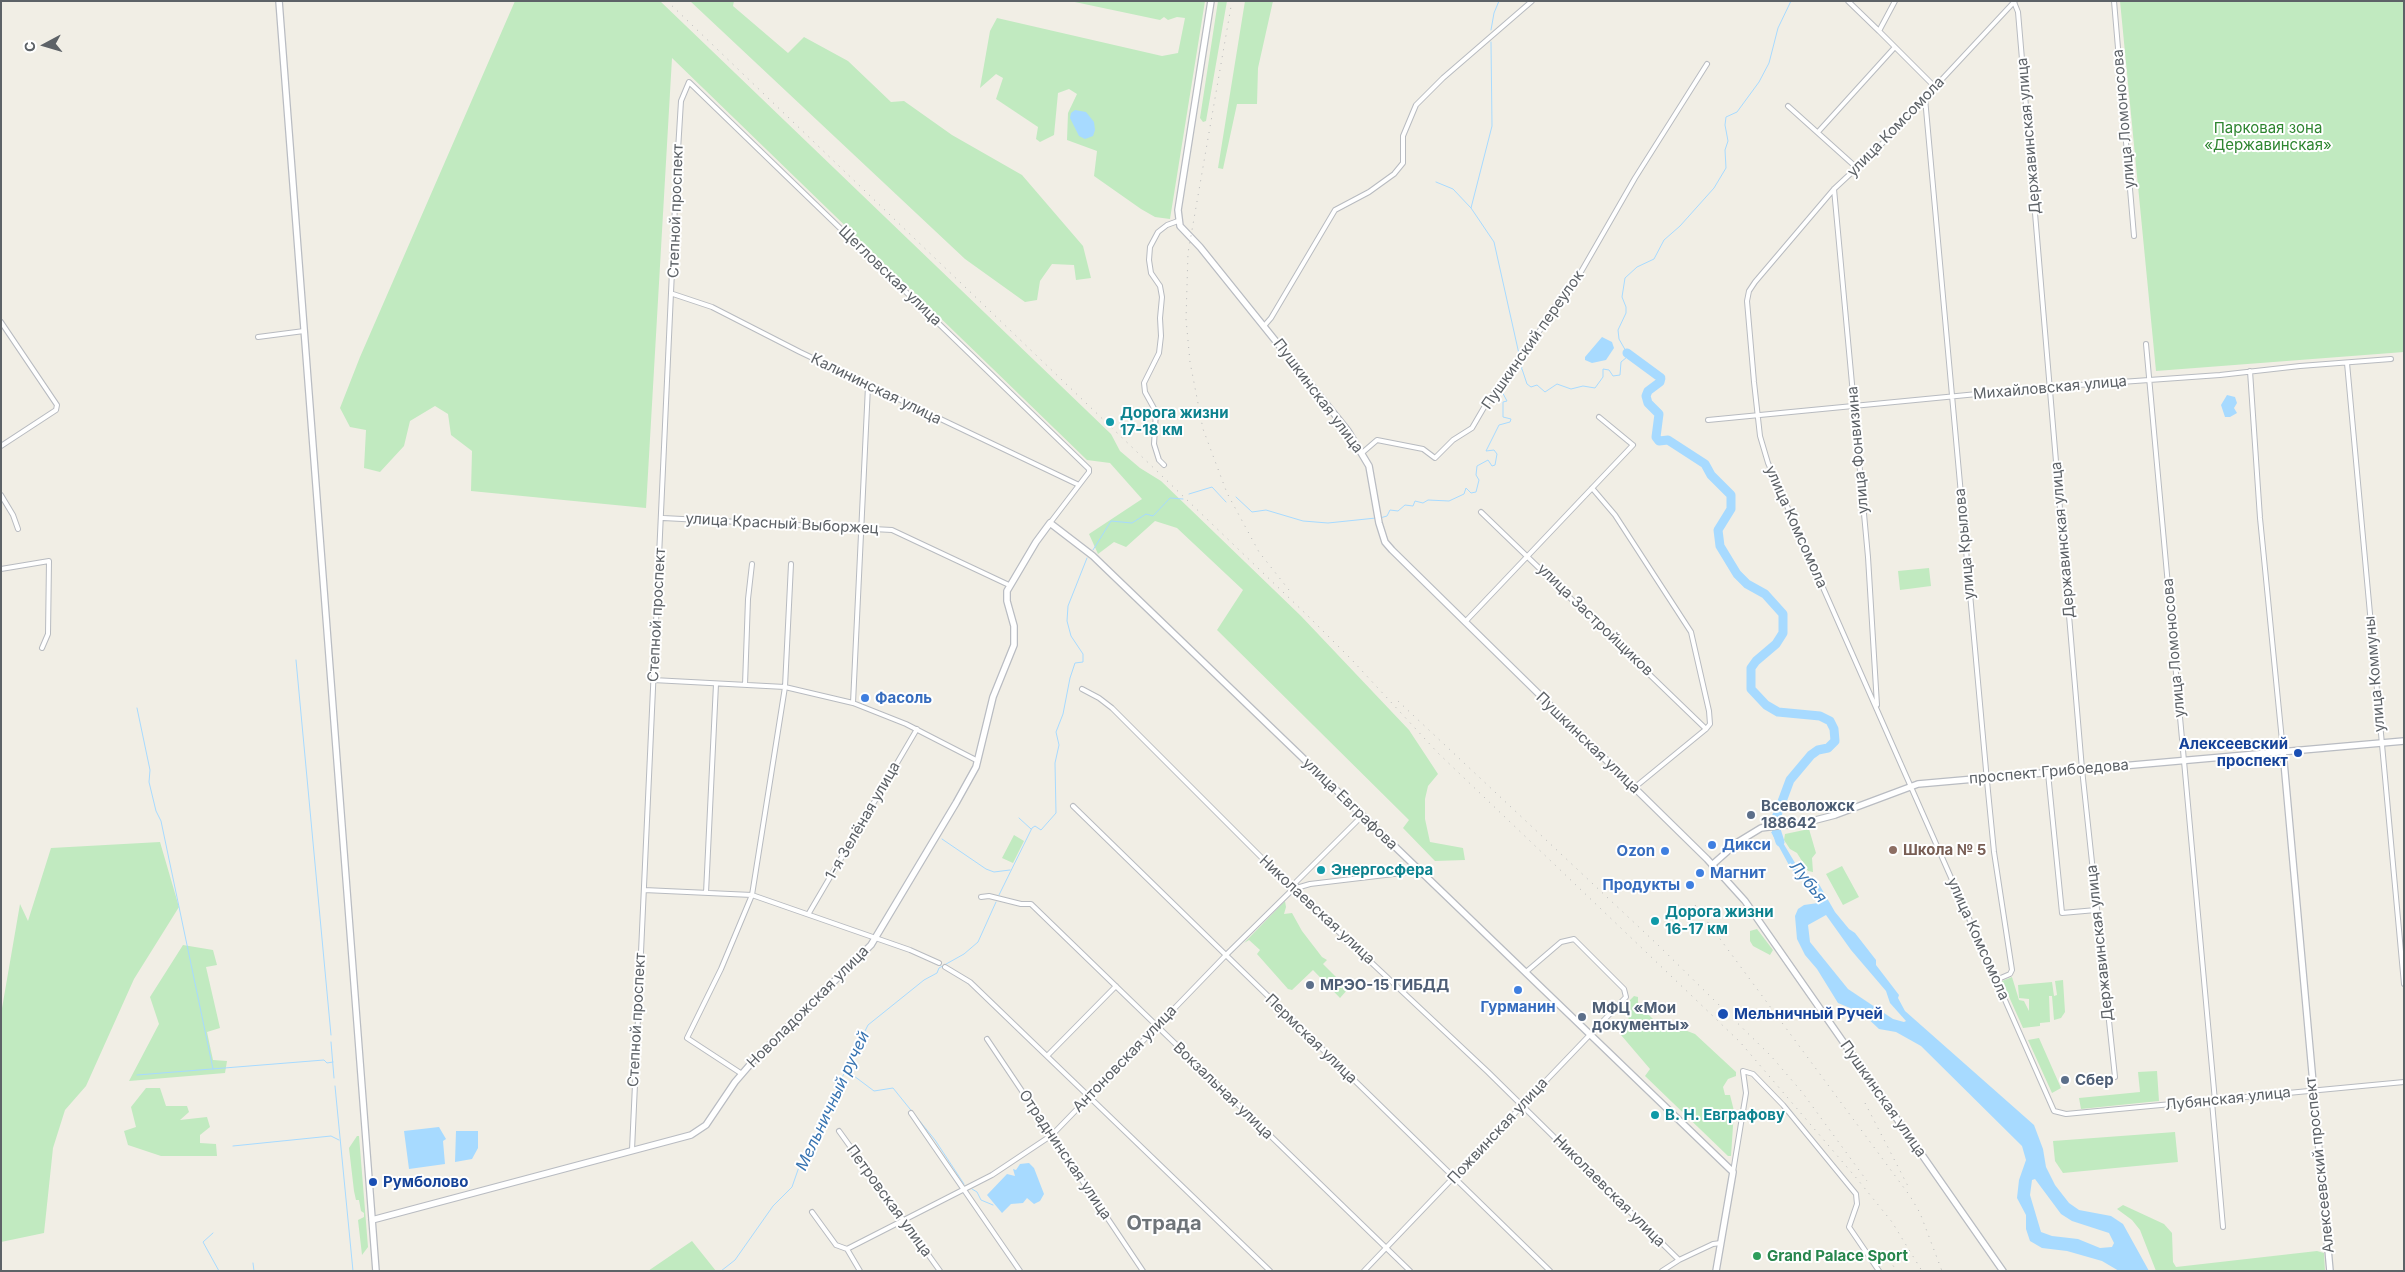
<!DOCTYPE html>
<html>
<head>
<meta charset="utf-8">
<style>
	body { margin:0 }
	#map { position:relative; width:2405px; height:1272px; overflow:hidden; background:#f1eee5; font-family:Inter,sans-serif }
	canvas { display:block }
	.frame { position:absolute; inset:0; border:2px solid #5d6267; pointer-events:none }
	.north { position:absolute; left:20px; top:20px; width:50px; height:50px; -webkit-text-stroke:4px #fff; paint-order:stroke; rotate:264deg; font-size:14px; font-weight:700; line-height:20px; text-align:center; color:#5d6267 }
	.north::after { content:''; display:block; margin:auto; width:18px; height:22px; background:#5d6267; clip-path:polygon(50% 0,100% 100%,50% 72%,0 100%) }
</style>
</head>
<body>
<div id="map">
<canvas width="2405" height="1272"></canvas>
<div class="frame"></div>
<div class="north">С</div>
</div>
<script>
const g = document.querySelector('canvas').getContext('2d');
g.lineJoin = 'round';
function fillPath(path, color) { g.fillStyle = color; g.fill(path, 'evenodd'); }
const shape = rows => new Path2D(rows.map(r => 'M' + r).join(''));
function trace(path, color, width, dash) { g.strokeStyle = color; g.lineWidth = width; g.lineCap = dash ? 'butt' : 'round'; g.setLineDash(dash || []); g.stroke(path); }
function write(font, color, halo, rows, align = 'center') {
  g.font = font + ' Inter,sans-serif'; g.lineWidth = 4; g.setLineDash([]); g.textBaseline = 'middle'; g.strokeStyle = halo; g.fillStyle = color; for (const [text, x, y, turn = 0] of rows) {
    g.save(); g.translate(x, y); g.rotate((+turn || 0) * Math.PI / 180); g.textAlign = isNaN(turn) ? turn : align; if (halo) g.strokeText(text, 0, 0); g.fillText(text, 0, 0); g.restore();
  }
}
const green = shape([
	[515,1,660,1,1111,434,1120,451,1140,468,1161,481,1301,616,1409,730,1438,774,1428,786,1425,799,1425,819,1430,842,1463,848,1465,860,1435,861,1403,828,1409,820,1217,630,1243,590,1177,528,1155,521,1126,547,1114,542,1098,554,1089,534,1142,499,1110,463,1087,460,672,58,646,508,471,491,472,451,451,435,448,414,435,406,410,421,404,446,380,472,364,468,366,430,350,427,340,408,360,357],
	[690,1,734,1,733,6,788,53,804,37,848,61,891,102,904,101,952,135,1022,175,1083,246,1091,278,1076,280,1074,265,1052,264,1040,281,1037,300,1025,302,965,259],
	[1070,1,1205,1,1170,219,1155,217,1141,209,1094,176,1097,151,1067,140,1068,113,1077,94,1069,89,1058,93,1054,135,1040,142,1036,139,1038,127,996,99,1003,78,996,74,980,88,990,31,997,18,1162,56,1178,53,1185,18,1177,17,1168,20,1164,17,1160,20],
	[1218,1,1227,1,1206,121,1203,122,1200,118],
	[1245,1,1273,1,1258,68,1257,104,1237,104,1223,169,1218,168],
	[2120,1,2404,1,2404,352,2156,371],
	[1929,568,1931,586,1900,590,1898,571],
	[1809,829,1816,853,1812,858,1813,872,1808,871,1797,853,1790,849,1784,840,1785,834],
	[1014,835,1024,841,1013,863,1002,858],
	[160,842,179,907,134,979,86,1086,65,1110,53,1148,44,1233,1,1242,1,1014,20,904,28,921,51,848],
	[1842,866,1859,897,1843,905,1826,874],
	[1285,901,1286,907,1284,914,1292,913,1302,931,1322,957,1327,960,1323,964,1348,989,1340,998,1313,970,1292,990,1288,989,1257,954,1260,950,1249,940,1244,943],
	[1757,929,1773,950,1770,955,1753,946,1750,941,1750,931],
	[183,945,213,950,217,965,206,967,220,1028,207,1032,213,1060,227,1061,225,1073,129,1081,159,1024,150,997],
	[2012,977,2019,1000,2024,1001,2029,1011,2029,999,2019,998,2018,985,2052,982,2054,996,2057,995,2055,981,2063,980,2065,1012,2061,1018,2054,1020,2052,996,2049,996,2050,1022,2040,1023,2040,1026,2023,1028,2002,981],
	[1634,996,1638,997,1638,1006,1641,1012,1647,1013,1658,1024,1669,1024,1695,1034,1736,1072,1736,1076,1728,1079,1723,1087,1725,1095,1730,1095,1734,1111,1731,1156,1728,1156,1645,1076,1650,1069,1621,1035,1623,1032,1621,1027,1629,1018,1621,1009],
	[2039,1038,2061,1088,2052,1093,2028,1040],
	[2157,1071,2159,1101,2081,1109,2079,1098,2140,1092,2138,1072],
	[146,1088,160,1088,166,1106,187,1106,189,1112,180,1120,207,1117,210,1127,200,1135,200,1143,216,1144,217,1156,161,1156,128,1145,124,1131,136,1127,131,1107],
	[2175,1132,2178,1162,2063,1173,2055,1161,2053,1141],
	[357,1136,359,1136,368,1247,362,1255,358,1220,364,1217,364,1213,361,1211,359,1200,356,1200,354,1191,349,1148],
	[2123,1205,2164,1224,2172,1233,2173,1262,2176,1267,2317,1251,2324,1253,2325,1271,2156,1271,2140,1230,2132,1220,2117,1209],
	[692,1241,716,1271,648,1271]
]);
const water = shape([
	[1075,110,1086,112,1094,122,1095,130,1093,136,1085,139,1079,136,1070,118,1071,113],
	[1602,337,1612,342,1614,348,1606,360,1592,363,1585,360,1585,357],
	[2227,395,2235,397,2237,403,2234,408,2237,413,2230,417,2225,417,2221,405],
	[1779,831,1782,841,1798,868,1811,878,1816,879,1835,912,1849,929,1855,933,1876,960,1876,965,1899,995,1898,998,1905,1011,2034,1125,2043,1149,2046,1167,2055,1185,2069,1203,2079,1210,2111,1216,2123,1224,2149,1271,2119,1271,2102,1261,2067,1251,2042,1248,2030,1241,2026,1229,2026,1215,2017,1198,2019,1180,2026,1160,2022,1146,1921,1046,1896,1032,1879,1029,1862,1013,1838,1003,1817,969,1805,955,1797,939,1795,916,1798,909,1804,905,1818,903,1819,899,1790,867,1771,832],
	[1826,915,1851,950,1886,991,1890,1003,1906,1021,1904,1022,1893,1019,1848,989,1810,942,1808,925],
	[2035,1179,2061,1214,2072,1221,2109,1233,2114,1243,2112,1247,2100,1248,2078,1239,2052,1236,2041,1232,2030,1195,2032,1180],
	[439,1127,446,1139,443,1141,445,1164,409,1169,404,1131],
	[456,1131,478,1131,478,1148,472,1159,455,1162],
	[1029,1163,1034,1168,1044,1194,1040,1201,1034,1204,1027,1198,1023,1203,1011,1204,1002,1213,987,1195,1007,1174,1015,1176,1013,1169,1016,1170,1020,1164]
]);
const stream = shape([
	[1491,30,1494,13,1499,1],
	[1491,42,1492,126,1471,208,1494,242,1519,354],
	[1436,182,1453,189,1471,208],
	[1520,361,1522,368],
	[1505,381,1519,368,1522,369,1527,384,1531,387,1537,385,1545,392,1557,384,1571,389,1583,386,1595,388,1603,377,1603,369,1609,370,1613,376,1620,375,1621,362,1627,357,1627,353,1619,339,1618,330,1626,313,1626,307,1622,297,1625,278,1637,267,1654,259,1664,240,1680,226,1714,188,1726,168,1725,150,1728,141,1725,125,1726,117,1737,112,1759,82,1769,63,1778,28,1791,1],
	[1189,494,1212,487,1226,502],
	[1236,497,1252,512,1266,510,1303,521,1328,523,1376,518],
	[1380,518,1387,516,1390,510,1398,511,1405,505,1413,506,1415,501,1423,503,1428,500,1449,501,1464,494,1466,488,1471,493,1476,492,1479,480,1476,475,1477,466,1488,460,1492,466,1495,465,1497,454,1494,450,1486,451,1499,425,1510,422,1511,419,1503,417,1503,402,1507,401,1500,388],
	[1093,550,1111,521,1132,523,1146,514,1153,516,1170,498,1183,499],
	[296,660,331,1035],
	[137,708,150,770,149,782,156,811,161,821,213,1069],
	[1019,818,1031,829],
	[942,839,986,869,994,872,1010,870],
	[999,895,1032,828,1035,826,1041,830,1056,813,1055,763,1059,745,1056,732,1063,714,1070,678,1075,663,1083,662,1083,654,1071,636,1067,621,1068,606,1087,558],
	[331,1042,334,1078],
	[846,1070,874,1091,893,1088,935,1140,964,1184],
	[137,1075,324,1060,327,1063,333,1062],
	[335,1086,353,1271],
	[233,1146,331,1136,339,1140],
	[972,1189,977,1192,981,1200,993,1205],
	[213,1233,203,1242,219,1271],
	[253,1263,254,1271],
	[721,1271,735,1260,773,1206,792,1187,800,1164,811,1149,829,1104,868,1025,924,980,937,973,939,968,964,954,978,942,996,902]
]);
const river = shape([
	[1627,353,1661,378,1660,382,1648,391,1646,396,1648,403,1659,414,1656,437,1659,441,1668,440,1705,464,1711,475,1731,495,1731,509,1718,530,1720,546,1737,574,1747,584,1765,594,1783,614,1783,633,1776,644,1756,661,1751,668,1751,689,1766,705,1778,712,1820,716,1830,721,1834,729,1835,741,1828,748,1818,750,1811,755,1790,780,1774,823,1780,842]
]);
const street = shape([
	[1848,1,1879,31],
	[2015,1,1877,149,1834,189,1755,282,1749,291,1747,301,1754,382,1760,436,1768,463,2054,1111,2066,1114,2404,1082],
	[2114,1,2134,236],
	[2014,2,2018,12,2082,769,2115,1077],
	[1895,47,1935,87],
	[1925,98,1987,781,1994,852,2012,970,2010,974,1996,980],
	[1788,106,1857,168],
	[1818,132,1895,47,1879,31,1895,1],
	[1834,189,1868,557,1877,705],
	[673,294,712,307,800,352,1079,485],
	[1,322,57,405,56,410,1,446],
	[1264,326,1271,318,1335,210,1369,192,1394,174,1403,163,1403,136,1416,105,1443,78,1532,1],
	[258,337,304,331],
	[2146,344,2215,1101],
	[2347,363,2404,984],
	[2250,371,2260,518,2283,751],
	[1708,420,2050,387,2220,375,2300,366,2391,359],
	[1362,453,1377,440,1423,449,1435,458,1453,440,1472,428,1486,404,1537,335,1557,303,1570,291,1635,178,1707,64],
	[1164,465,1159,460,1154,444,1156,412,1145,392,1144,383,1159,353,1161,336,1160,318,1162,297,1160,286,1151,273,1149,260,1150,247,1158,232,1167,225,1178,221],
	[1592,488,1615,515,1691,632,1709,711,1710,724,1706,729,1634,788],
	[1,495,13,515,18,529],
	[1481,512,1706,729],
	[663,518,892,530,1009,585],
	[1,569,49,561,48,634,42,648],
	[1465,622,1633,445,1599,417],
	[653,680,785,687,853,703,906,724,978,761],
	[745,685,748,599,752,564],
	[1082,689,1099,698,1112,708,1293,889,1488,1072,1679,1260],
	[853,703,868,386],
	[2048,773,2062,913,2096,910],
	[1073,806,1550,1271],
	[1293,889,1310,884,1419,871],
	[644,890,752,895,910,950,939,963],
	[706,893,716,684],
	[981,897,989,896,1021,904,1031,904,1410,1271],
	[809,913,917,729],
	[945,967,970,982,1270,1271],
	[987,1039,1143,1271],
	[1047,1056,1116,986],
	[742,1074,687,1038,721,969,752,895,785,687,791,564],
	[2212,1102,2223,1227],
	[911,1113,1020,1271],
	[839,1131,940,1271],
	[632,1150,676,183,681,101,689,82,1089,469,1089,472,1050,523],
	[1733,1172,1746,1093,1743,1071,1753,1074,1783,1105,1856,1194,1857,1204,1849,1227,1879,1271],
	[812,1212,836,1245,847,1249,860,1271],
	[847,1249,992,1175,1052,1135,1225,956,1293,889,1296,882,1362,816],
	[1364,1271,1626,997,1624,989,1574,939,1561,942,1526,972],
	[1662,1271,1679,1260,1713,1244,1721,1243]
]);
const secondary = shape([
	[279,1,376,1271],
	[1211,1,1178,210,1180,226,1200,247,1348,431,1369,466,1379,523,1385,542,1392,550,1707,859,1745,901,2003,1271],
	[2283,751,2330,1271],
	[1712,865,1738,842,1761,828,1808,822,1835,815,1918,784,2404,741],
	[372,1220,691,1135,706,1125,735,1082,754,1060,871,945,956,803,976,767,993,697,1014,645,1014,626,1007,601,1007,591,1036,542,1050,523,1093,556,1733,1172,1716,1271]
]);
const rail = shape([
	[667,1,1309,617,1352,660,1438,753,1740,1042,1858,1180,1892,1222,1922,1271],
	[1232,1,1188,253,1186,319,1190,362,1203,429,1227,493,1259,552,1289,590],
	[1398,701,1658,945,1771,1056,1802,1092,1867,1181],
	[1695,905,1910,1196,1920,1213,1942,1271],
	[1865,1103,1910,1190],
	[1889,1260,1897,1271]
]);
const markers = [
	[1110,422,5,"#0f9aa8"],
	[865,698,5,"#3f7fe0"],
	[2298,753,5,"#1a4fb4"],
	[1751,815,5,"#5c6f8a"],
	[1712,845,5,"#3f7fe0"],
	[1893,850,5,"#8d6e63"],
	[1665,851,5,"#3f7fe0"],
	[1321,870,5,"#0f9aa8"],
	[1700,873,5,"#3f7fe0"],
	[1690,885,5,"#3f7fe0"],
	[1655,921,5,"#0f9aa8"],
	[1310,985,5,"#5c6f8a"],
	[1518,990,5,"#3f7fe0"],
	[1723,1014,6,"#1a4fb4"],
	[1582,1017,5,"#5c6f8a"],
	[2065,1080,5,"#5c6f8a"],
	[1655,1115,5,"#0f9aa8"],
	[373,1182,5,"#1a4fb4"],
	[1757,1256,5,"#2e9e5b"]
];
const streetNames = [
	["улица Ломоносова",2124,119,-95],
	["улица Комсомола",1896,127,-46],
	["Державинская улица",2029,136,-95],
	["Степной проспект",676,211,-88],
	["Щегловская улица",890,276,44],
	["Пушкинский переулок",1533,340,-55],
	["Михайловская улица",2050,388,-5],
	["Калининская улица",876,389,26],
	["Пушкинская улица",1318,396,53],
	["улица Фонвизина",1858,450,-95],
	["улица Красный Выборжец",782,524,3],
	["улица Комсомола",1796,527,66],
	["Державинская улица",2063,540,-95],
	["улица Крылова",1965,544,-95],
	["Степной проспект",657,615,-87],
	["улица Застройщиков",1595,620,44],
	["улица Ломоносова",2174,648,-95],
	["улица Коммуны",2375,674,-95],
	["Пушкинская улица",1588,743,44],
	["проспект Грибоедова",2049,772,-5],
	["улица Евграфова",1350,804,44],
	["1-я Зелёная улица",863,821,-60],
	["Николаевская улица",1317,910,43],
	["улица Комсомола",1978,939,66],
	["Державинская улица",2100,943,-96],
	["Новоладожская улица",808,1007,-45],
	["Степной проспект",637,1020,-87],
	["Пермская улица",1311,1039,44],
	["Антоновская улица",1125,1059,-46],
	["Вокзальная улица",1223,1091,44],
	["Пушкинская улица",1883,1099,55],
	["Лубянская улица",2228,1099,-6],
	["Пожвинская улица",1498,1131,-47],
	["Отраднинская улица",1065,1155,56],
	["Алексеевский проспект",2320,1165,-96],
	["Николаевская улица",1609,1191,45],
	["Петровская улица",889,1201,54]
];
const parkNames = [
	["Парковая зона",2268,128],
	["«Державинская»",2268,145]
];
const cultureNames = [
	["Дорога жизни",1120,413],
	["17-18 км",1120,430],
	["Энергосфера",1331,870],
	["Дорога жизни",1665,912],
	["16-17 км",1665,929],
	["В. Н. Евграфову",1665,1115]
];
const shopNames = [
	["Фасоль",875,698],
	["Дикси",1722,845],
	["Ozon",1655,851,"right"],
	["Магнит",1710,873],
	["Продукты",1680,885,"right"],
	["Гурманин",1518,1007,"center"]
];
const transitNames = [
	["Алексеевский",2288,744,"right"],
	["проспект",2288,761,"right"],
	["Мельничный Ручей",1734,1014],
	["Румболово",383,1182]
];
const serviceNames = [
	["Всеволожск",1761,806],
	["188642",1761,823],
	["МРЭО-15 ГИБДД",1320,985],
	["МФЦ «Мои",1592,1008],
	["документы»",1592,1025],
	["Сбер",2075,1080]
];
const educationNames = [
	["Школа № 5",1903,850]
];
const leisureNames = [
	["Grand Palace Sport",1767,1256]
];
const waterNames = [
	["Лубья",1808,882,51],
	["Мельничный ручей",833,1101,-65]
];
const districtNames = [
	["Отрада",1164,1224]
];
fillPath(green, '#c1eac0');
fillPath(water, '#a7daff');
trace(stream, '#a7daff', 1);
trace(river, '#a7daff', 9);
trace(street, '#b8bbc0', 6);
trace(secondary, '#b9bcc2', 8);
trace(street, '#fff', 4);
trace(secondary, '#fff', 5.5);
trace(rail, '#b6b7b8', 1, [1, 6]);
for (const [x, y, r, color] of markers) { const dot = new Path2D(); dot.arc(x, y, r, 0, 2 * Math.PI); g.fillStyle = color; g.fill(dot); trace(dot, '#fff', 2); }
write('15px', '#5d6267', '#fff', streetNames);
write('15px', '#2e8530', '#fff', parkNames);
write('bold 15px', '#0d838f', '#fff', cultureNames, 'left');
write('bold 15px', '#366cbe', '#fff', shopNames, 'left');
write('bold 15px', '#164399', '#fff', transitNames, 'left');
write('bold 15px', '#4e5e75', '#fff', serviceNames, 'left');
write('bold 15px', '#785e54', '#fff', educationNames, 'left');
write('bold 15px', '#27864d', '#fff', leisureNames, 'left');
write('italic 16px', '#3874b1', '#fff', waterNames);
write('bold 20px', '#6e7479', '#fff', districtNames);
</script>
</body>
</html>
